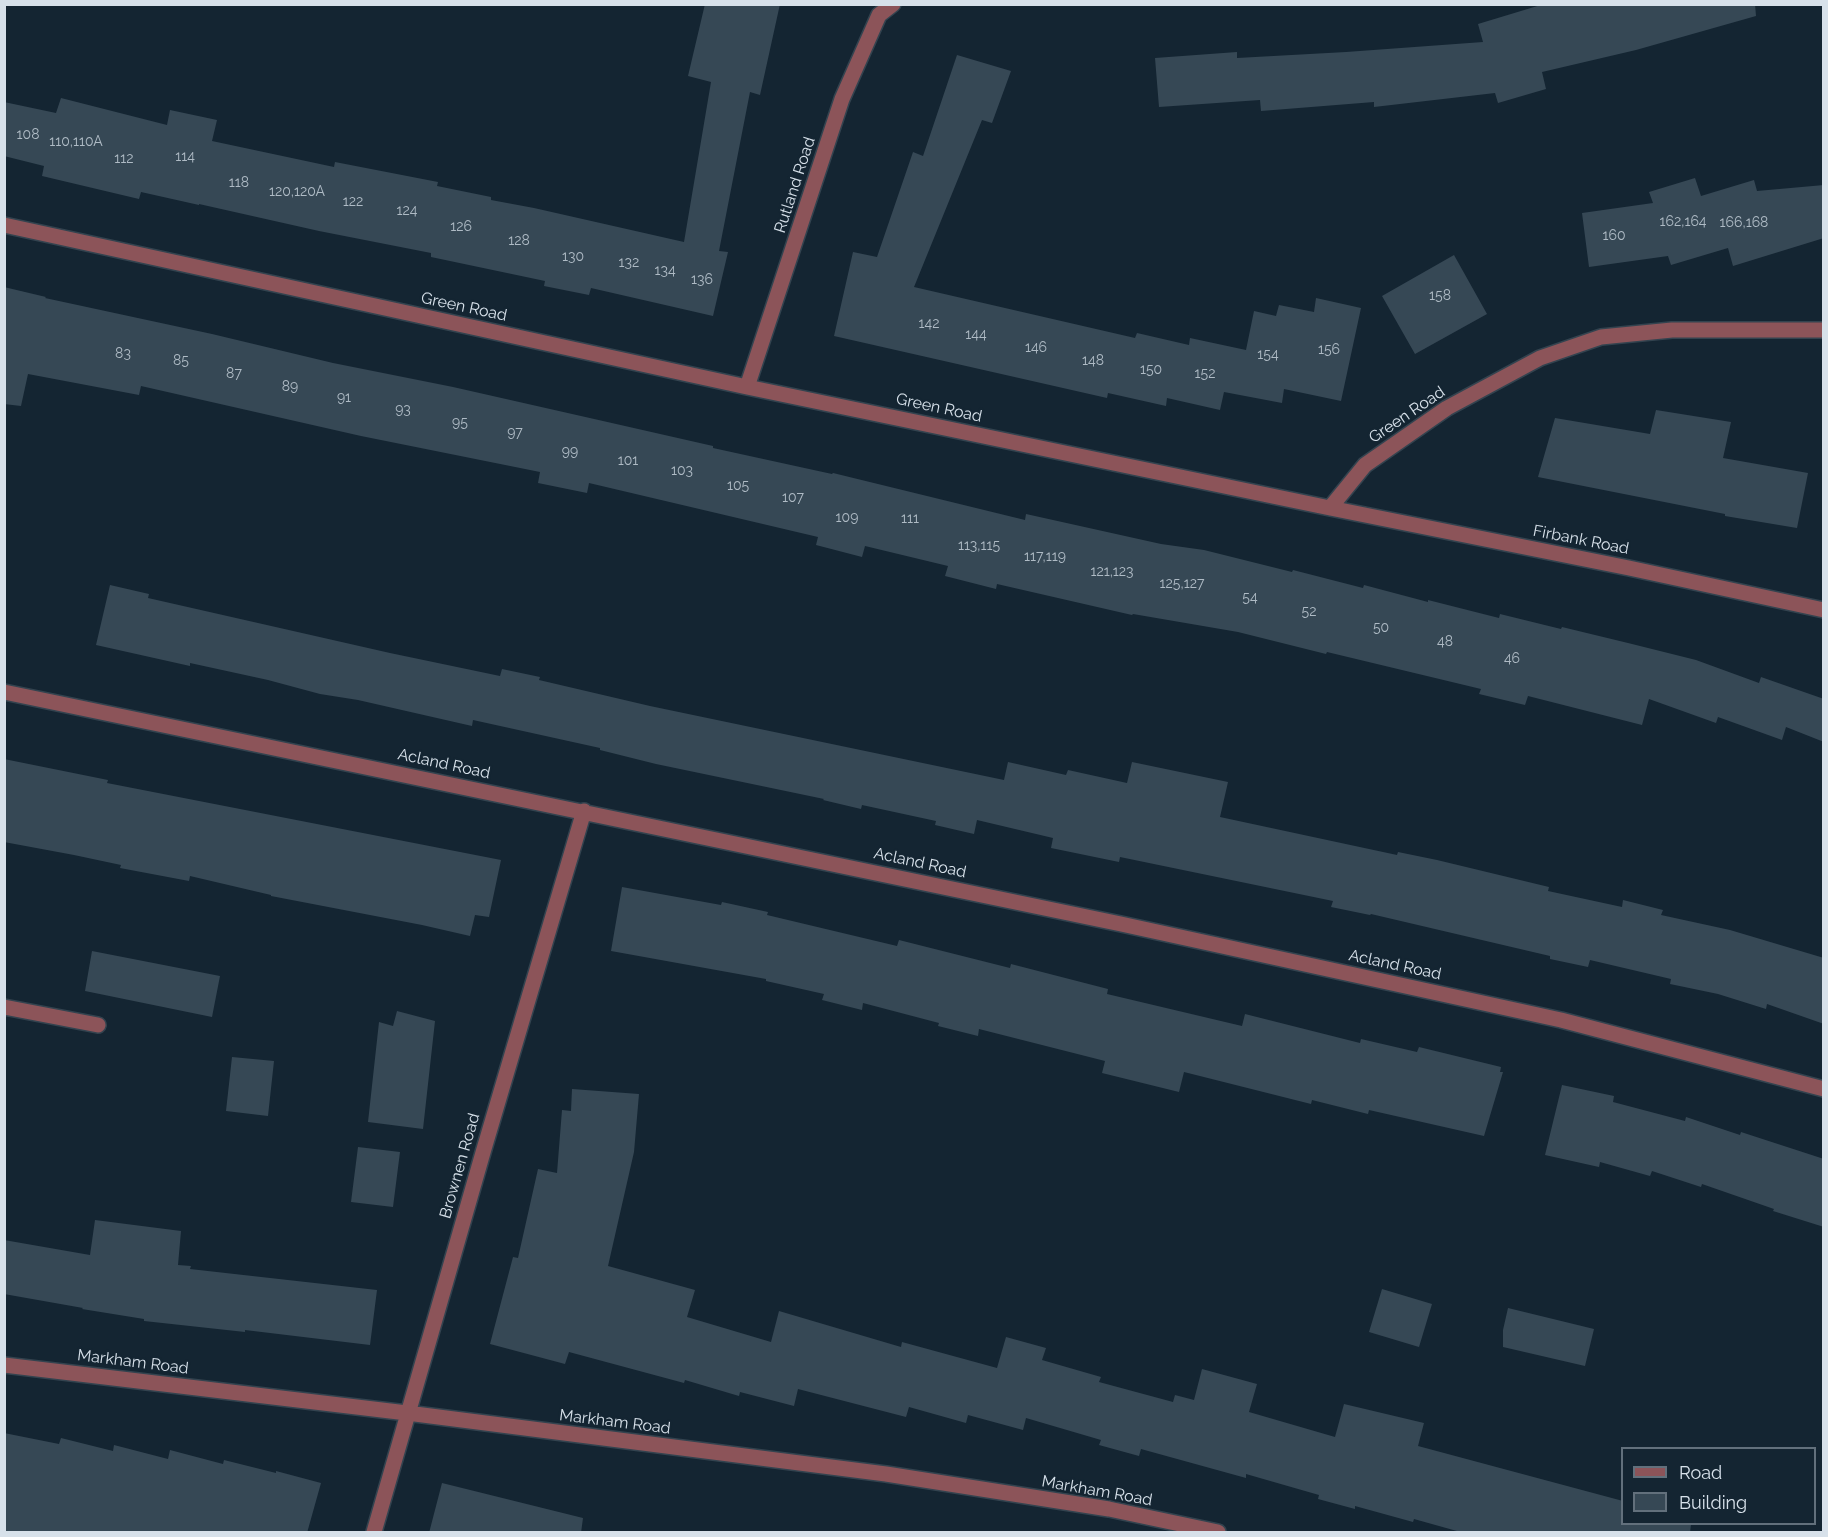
<!DOCTYPE html>
<html>
<head>
<meta charset="utf-8">
<style>
	body { margin:0 }
	#map { position:relative; width:1828px; height:1537px; overflow:hidden; background:#142532; font-family:Raleway,sans-serif }
	canvas { display:block }
	.frame { position:absolute; inset:0; border:6px solid #d7e1ea; pointer-events:none }
	.legend { position:absolute; left:1621px; top:1447px; width:195px; height:78px; box-sizing:border-box; background:#142532; border:2px solid #62707c; margin:0; padding:8px 10px; list-style:none; font-size:18px; color:#d7e1ea }
	.legend li { display:flex; align-items:center; gap:12px; height:30px }
	.legend b { width:30px; border:2px solid #62707c }
</style>
</head>
<body>
<div id="map">
<canvas width="1828" height="1537"></canvas>
<div class="frame"></div>
<ul class="legend">
<li><b style="height:8px;background:#8c5459"></b>Road</li>
<li><b style="height:16px;background:#364855"></b>Building</li>
</ul>
</div>
<script>
const g = document.querySelector('canvas').getContext('2d');
g.lineJoin = 'round';
function fillPath(path, color) { g.fillStyle = color; g.fill(path, 'evenodd'); }
const shape = rows => new Path2D(rows.map(r => 'M' + r).join(''));
function trace(path, color, width, dash) { g.strokeStyle = color; g.lineWidth = width; g.lineCap = dash ? 'butt' : 'round'; g.setLineDash(dash || []); g.stroke(path); }
function write(font, color, halo, rows, align = 'center') {
  g.font = font + ' Raleway,sans-serif'; g.lineWidth = 4.5; g.setLineDash([]); g.textBaseline = 'middle'; g.strokeStyle = halo; g.fillStyle = color; for (const [text, x, y, turn = 0] of rows) {
    g.save(); g.translate(x, y); g.rotate((+turn || 0) * Math.PI / 180); g.textAlign = isNaN(turn) ? turn : align; if (halo) g.strokeText(text, 0, 0); g.fillText(text, 0, 0); g.restore();
  }
}
const building = shape([
	[705,4,780,4,760,95,750,92,719,251,728,252,713,316,591,288,589,295,544,286,545,281,431,257,431,253,319,231,199,204,199,205,141,192,139,199,42,176,44,166,4,156,4,102,56,113,61,98,167,125,170,110,217,120,212,141,334,167,335,162,438,182,437,186,491,197,491,200,534,208,684,242,711,82,688,76],
	[1544,4,1755,4,1756,16,1636,50,1542,72,1546,89,1498,103,1495,93,1374,107,1374,102,1261,111,1260,100,1159,107,1155,58,1237,52,1237,58,1346,52,1483,42,1478,24],
	[957,55,1011,71,992,123,982,120,914,287,1135,338,1137,333,1189,345,1190,338,1246,350,1254,311,1276,316,1279,305,1314,312,1316,298,1361,308,1341,401,1284,389,1282,403,1224,392,1220,410,1167,398,1166,406,1108,393,1107,398,834,336,853,252,877,257,913,152,923,156],
	[1695,178,1701,196,1754,180,1757,191,1824,185,1824,238,1733,266,1728,248,1671,265,1668,256,1589,267,1582,213,1653,203,1649,192],
	[1454,255,1487,314,1415,354,1382,296],
	[4,287,46,297,45,298,212,334,333,363,453,387,603,421,713,446,713,448,832,474,833,473,1025,520,1026,514,1161,544,1204,550,1292,572,1293,570,1363,588,1364,585,1428,602,1428,600,1499,618,1500,614,1561,629,1562,627,1628,643,1696,660,1759,683,1761,677,1824,699,1824,742,1786,727,1782,740,1718,717,1716,723,1649,699,1642,725,1528,696,1525,705,1479,694,1481,689,1327,652,1326,654,1238,632,1133,614,1132,615,997,584,996,589,945,576,948,566,865,546,862,557,816,545,818,537,589,483,587,493,538,483,540,472,361,436,141,386,139,395,28,374,21,406,4,404],
	[1656,410,1731,422,1723,458,1808,473,1797,528,1725,516,1725,514,1538,477,1555,418,1650,434],
	[110,585,149,594,148,598,390,653,500,676,502,669,540,677,539,680,650,706,1004,780,1008,762,1066,775,1068,770,1127,783,1132,762,1228,782,1220,817,1397,855,1398,852,1437,860,1549,887,1548,891,1622,907,1623,900,1663,910,1661,915,1730,930,1824,958,1824,1024,1767,1004,1766,1009,1718,994,1670,984,1671,979,1590,960,1588,967,1550,959,1550,956,1371,914,1370,915,1331,907,1333,901,1120,857,1119,862,1051,848,1053,838,977,820,974,834,935,825,936,821,862,805,861,809,823,800,824,799,656,764,600,750,600,748,473,720,472,726,358,700,320,694,268,680,190,663,190,666,96,645],
	[4,759,108,780,107,783,501,860,489,917,475,915,470,936,422,925,271,896,271,895,190,876,189,881,120,868,121,865,74,855,4,842],
	[622,887,721,905,722,902,768,912,767,915,897,946,899,940,1010,968,1011,964,1108,989,1107,994,1242,1026,1245,1014,1360,1043,1361,1039,1417,1052,1419,1047,1501,1067,1500,1072,1503,1072,1484,1136,1369,1110,1368,1114,1312,1100,1311,1104,1184,1072,1179,1092,1102,1073,1105,1061,979,1029,978,1036,938,1026,939,1023,863,1003,862,1010,822,1000,824,994,766,981,766,979,611,951],
	[92,951,220,976,212,1017,85,991],
	[397,1011,435,1021,423,1129,368,1122,379,1022,393,1026],
	[232,1057,274,1061,268,1116,226,1111],
	[1562,1085,1614,1096,1613,1102,1685,1121,1686,1117,1740,1135,1741,1132,1824,1159,1824,1227,1773,1211,1774,1209,1702,1184,1701,1187,1652,1171,1650,1176,1600,1162,1599,1167,1545,1155],
	[572,1089,639,1094,634,1152,608,1266,695,1290,687,1317,771,1342,779,1311,901,1347,902,1342,997,1368,1006,1337,1046,1348,1042,1360,1101,1377,1099,1382,1173,1402,1175,1395,1194,1400,1202,1369,1257,1384,1249,1412,1335,1437,1344,1404,1424,1423,1418,1446,1623,1501,1623,1524,1691,1524,1690,1533,1464,1533,1414,1519,1413,1522,1355,1506,1355,1509,1318,1499,1319,1495,1246,1474,1246,1478,1141,1449,1139,1456,1099,1445,1101,1440,1026,1418,1023,1430,968,1415,966,1423,909,1407,906,1417,798,1389,794,1406,740,1392,739,1396,685,1380,684,1383,569,1352,565,1364,490,1344,513,1257,518,1258,538,1169,557,1173,562,1110,571,1111],
	[358,1147,400,1152,393,1207,351,1202],
	[95,1220,181,1231,178,1265,191,1266,190,1269,377,1290,370,1345,245,1330,245,1332,144,1321,144,1319,82,1309,83,1308,4,1294,4,1240,90,1255],
	[1382,1289,1432,1304,1419,1347,1369,1332],
	[1508,1308,1594,1329,1585,1366,1503,1347,1503,1330],
	[4,1433,59,1444,61,1438,113,1451,114,1445,168,1459,170,1450,223,1464,224,1460,276,1473,276,1471,321,1483,307,1533,4,1533],
	[442,1483,583,1518,581,1533,429,1533]
]);
const lane = shape([
	[4,1007,98,1025]
]);
const street = shape([
	[4,225,747,387,1330,508,1365,465,1447,408,1540,358,1601,337,1672,330,1824,330],
	[747,387,842,99,879,15,893,4],
	[1330,508,1629,568,1824,610],
	[4,692,1121,924,1561,1020,1824,1089],
	[4,1365,407,1413,886,1474,1109,1509,1218,1532],
	[374,1532,484,1149,584,811]
]);
const numberNames = [
	["108",28,135],
	["110,110A",76,142],
	["114",185,157],
	["112",124,159],
	["118",239,183],
	["120,120A",297,192],
	["122",353,202],
	["124",407,211],
	["162,164",1683,222],
	["166,168",1744,223],
	["126",461,227],
	["160",1614,236],
	["128",519,241],
	["130",573,257],
	["132",629,263],
	["134",665,271],
	["136",702,280],
	["158",1440,296],
	["142",929,324],
	["144",976,335],
	["146",1036,348],
	["156",1329,350],
	["83",123,354],
	["154",1268,355],
	["85",181,361],
	["148",1093,361],
	["150",1151,370],
	["87",234,374],
	["152",1205,374],
	["89",290,387],
	["91",344,398],
	["93",403,410],
	["95",460,423],
	["97",515,433],
	["99",570,452],
	["101",628,461],
	["103",682,471],
	["105",738,486],
	["107",793,498],
	["109",847,518],
	["111",910,519],
	["113,115",979,546],
	["117,119",1045,557],
	["121,123",1112,572],
	["125,127",1182,584],
	["54",1250,598],
	["52",1309,612],
	["50",1381,628],
	["48",1445,642],
	["46",1512,659]
];
const streetNames = [
	["Rutland Road",795,185,-72],
	["Green Road",464,307,12],
	["Green Road",939,408,12],
	["Green Road",1407,415,-34],
	["Firbank Road",1581,540,11],
	["Acland Road",444,764,12],
	["Acland Road",920,863,12],
	["Acland Road",1395,965,12],
	["Brownen Road",460,1166,-74],
	["Markham Road",133,1362,7],
	["Markham Road",615,1422,7],
	["Markham Road",1097,1491,10]
];
fillPath(building, '#364855');
trace(lane, '#33434f', 18);
trace(street, '#33434f', 18);
trace(lane, '#8c5459', 15);
trace(street, '#8c5459', 15);
write('14px', '#afbbc5', null, numberNames);
write('16px', '#d7e1ea', '#142532', streetNames);
</script>
</body>
</html>
